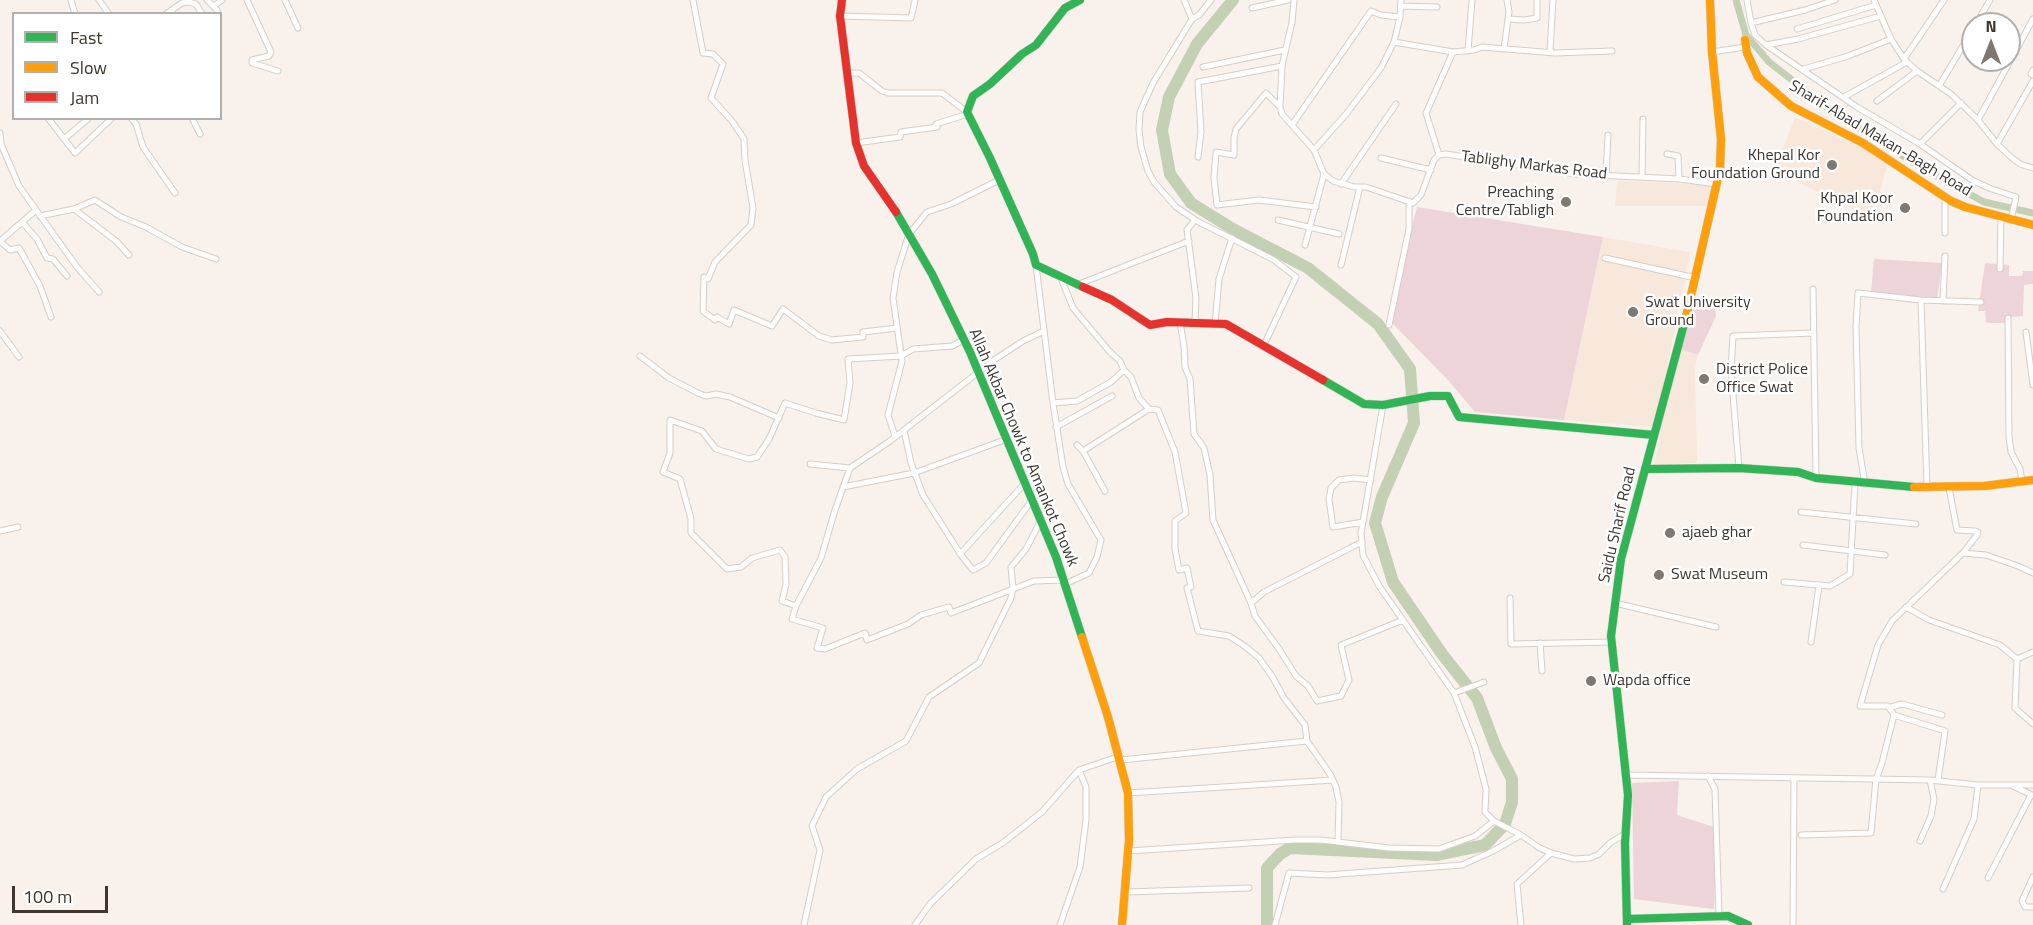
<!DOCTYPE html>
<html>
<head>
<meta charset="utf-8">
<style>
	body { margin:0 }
	#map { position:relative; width:2033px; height:925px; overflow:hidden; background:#f9f2ec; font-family:"Titillium Web",sans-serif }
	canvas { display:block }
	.legend { position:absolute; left:12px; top:12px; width:210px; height:108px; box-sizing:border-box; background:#fff; border:2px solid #b2afac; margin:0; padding:8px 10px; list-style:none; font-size:18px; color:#3e362f }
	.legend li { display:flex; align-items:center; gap:12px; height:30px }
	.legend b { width:30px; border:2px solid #b2afac }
	.north { position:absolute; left:1961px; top:12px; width:60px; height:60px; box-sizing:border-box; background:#fff; border:2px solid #b2afac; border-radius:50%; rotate:0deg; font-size:16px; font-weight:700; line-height:24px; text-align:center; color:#3e362f }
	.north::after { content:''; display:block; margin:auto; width:21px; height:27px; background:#7f7871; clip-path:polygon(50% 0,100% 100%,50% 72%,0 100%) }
	.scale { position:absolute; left:12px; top:886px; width:96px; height:27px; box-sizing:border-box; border:3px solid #3e362f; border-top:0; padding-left:8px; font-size:18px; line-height:21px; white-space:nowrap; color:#3e362f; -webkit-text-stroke:4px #fff; paint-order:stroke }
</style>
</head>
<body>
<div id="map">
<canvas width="2033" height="925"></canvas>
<ul class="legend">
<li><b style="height:8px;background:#30b455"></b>Fast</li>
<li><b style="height:8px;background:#ff9f0a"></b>Slow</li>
<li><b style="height:8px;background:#e5322d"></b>Jam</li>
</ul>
<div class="north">N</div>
<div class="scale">100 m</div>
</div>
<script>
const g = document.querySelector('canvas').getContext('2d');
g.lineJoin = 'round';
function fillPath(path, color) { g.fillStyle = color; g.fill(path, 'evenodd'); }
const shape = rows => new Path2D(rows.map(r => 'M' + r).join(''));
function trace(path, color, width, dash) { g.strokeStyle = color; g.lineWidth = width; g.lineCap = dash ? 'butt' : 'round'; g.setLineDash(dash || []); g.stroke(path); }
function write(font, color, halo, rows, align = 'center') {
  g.font = font + ' "Titillium Web",sans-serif'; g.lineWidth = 5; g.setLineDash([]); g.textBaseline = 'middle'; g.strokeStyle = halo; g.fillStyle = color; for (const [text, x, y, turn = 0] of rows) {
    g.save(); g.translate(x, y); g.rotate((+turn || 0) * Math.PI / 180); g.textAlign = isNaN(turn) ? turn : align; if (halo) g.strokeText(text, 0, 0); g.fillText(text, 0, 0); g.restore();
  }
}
const built = shape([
	[1795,117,1889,160,1872,219,1775,170],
	[1617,181,1713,185,1711,206,1615,206],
	[1603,237,1690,252,1655,427,1564,420],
	[1680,349,1698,355,1695,368,1697,460,1695,463,1654,465,1674,363]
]);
const green = shape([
	[1417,207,1603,237,1564,420,1475,412,1448,380,1388,319],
	[1874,259,1942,263,1937,301,1871,294],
	[1985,263,2009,265,2009,276,2022,276,2023,271,2033,271,2033,284,2024,285,2023,316,2007,317,2007,323,1986,323,1985,311,1978,311],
	[1695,296,1715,299,1716,316,1698,355,1680,349],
	[1679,781,1677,815,1717,828,1714,909,1634,899,1632,783]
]);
const canal = shape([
	[1736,0,1746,35,1769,62,1837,115,1929,172,1984,202,2033,213]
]);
const river = shape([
	[1233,0,1197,44,1169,97,1162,130,1170,174,1191,203,1233,229,1308,268,1378,324,1410,369,1414,423,1382,497,1375,523,1393,582,1442,654,1477,698,1496,748,1512,779,1512,802,1505,824,1485,845,1436,855,1290,848,1280,854,1267,868,1267,925]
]);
const street = shape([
	[71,0,75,14],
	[99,0,109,14],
	[207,0,217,10,217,14],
	[247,0,271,52,269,56,252,60,252,63,278,71],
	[285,0,298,28],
	[693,0,703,53,713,54,723,64,711,98,732,121,744,139,745,160,753,208,751,225,715,262,708,279,704,277,703,311,715,320,717,317,729,324,734,310,772,326,783,309,819,336,832,340,863,337,863,332,897,328],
	[1184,0,1192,19,1199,15,1211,0],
	[1294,0,1292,22,1282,66,1280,107,1282,114,1314,150,1324,174,1333,181,1354,187,1366,187,1413,203,1421,195,1434,160,1439,155,1446,154,1575,174,1679,179,1717,184],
	[1747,0,1751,23,1755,35,1766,45,1857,107,1920,144,1972,180,1989,188,2016,197,2011,220],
	[1874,0,1891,39,1904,59,1917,71,1951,94,1978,120,1997,144,2012,158,2020,164,2033,168],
	[214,6,222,0],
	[1401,6,1437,7],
	[1252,8,1288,0],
	[166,14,182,3,189,2,196,4,202,14],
	[840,16,911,18,915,0],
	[1192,19,1153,83,1140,112,1139,130,1141,147,1148,171,1154,182,1176,207,1197,221,1274,260,1296,277,1263,347],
	[1508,19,1524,20,1537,18,1537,0],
	[1751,23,1805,10,1835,0],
	[1976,24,1990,0],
	[1797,29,1876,5],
	[1394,42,1453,52,1474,50,1482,47,1555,53,1612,51],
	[1766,45,1798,39,1881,16],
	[1504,49,1509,12,1507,0],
	[1468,51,1472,0],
	[1550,52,1553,0],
	[1712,52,1745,47],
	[1904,59,1944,0],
	[1203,67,1285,50],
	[1804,69,1848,56,1891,39],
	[2033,70,2031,74,2033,75],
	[847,73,859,73,882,91,888,93,942,93,967,112],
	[1939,86,1973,29],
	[1844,97,1907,62],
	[1877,101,1917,71],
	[1280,107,1266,93,1236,129,1234,138,1234,155,1216,152,1214,178,1217,205,1259,200,1316,207],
	[48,118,75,153,112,118],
	[131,118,136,124,143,147,175,193],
	[192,118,200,134],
	[1978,120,2033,19],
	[1292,125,1371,11,1381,15,1400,17],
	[0,133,1,144,19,186,77,267,99,292],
	[64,139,89,118],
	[856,143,900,137,901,132,937,127,936,124,968,114],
	[1920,144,1961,103],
	[1997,144,2033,81],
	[1314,150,1347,113,1381,68,1394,42,1400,17,1401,0],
	[1667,154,1678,156,1679,179],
	[1439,155,1426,113,1453,52],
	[1198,157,1201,132,1198,82,1282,66],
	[1381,158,1431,170],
	[1606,176,1608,135],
	[1642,177,1643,119],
	[1341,184,1396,104],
	[1945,197,1945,233],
	[74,209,116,241,129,255],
	[40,216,74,209,95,200,121,217,146,227,182,247,216,259],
	[1195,220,1187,230,1196,298,1195,323],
	[1278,220,1339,234],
	[22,222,37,239,47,258,53,259,67,276],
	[0,241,10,250,19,248,40,286,51,317],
	[0,241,36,210],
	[1305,245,1324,174],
	[1605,258,1696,278],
	[1036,265,1053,403,1063,467,1068,484,1101,540,1097,557,1089,573,1065,584],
	[1341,265,1360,187],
	[2000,269,2001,217],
	[1061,278,1073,308,1110,352,1120,361,1124,370,1131,377,1139,398,1149,409,1158,410,1175,452,1186,513,1175,521,1175,549,1179,570,1187,568,1191,587,1187,588,1198,631,1229,636,1246,647,1259,658,1272,676,1284,698,1305,725,1307,741,1330,774,1336,787,1339,802,1338,842],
	[1079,284,1189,241],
	[1813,289,1816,478],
	[1921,300,1927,488],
	[1943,301,1945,256],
	[2008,318,2009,437,2011,452,2020,469,2022,482],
	[1180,322,1184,346,1185,367,1190,379,1194,434,1204,448,1210,475,1213,520,1251,603,1255,616,1279,649,1296,676,1308,686,1317,701,1341,696,1349,680,1341,645,1403,620],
	[1215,324,1219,279,1232,238],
	[1389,325,1409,229,1409,201],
	[0,331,19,357],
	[1044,331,1023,341,994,360,890,441,850,468,835,510,821,558,796,606,792,619,823,628,817,648,825,649,865,633,867,640,908,624,921,615,949,607,951,613,1034,581,1064,580],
	[2026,332,2033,385],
	[640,356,669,378,698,393,706,396,716,394,730,397,779,418],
	[1053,403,1077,401,1111,382,1124,370],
	[1056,427,1112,396],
	[904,430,911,463,923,495,961,555,973,570,986,563,1032,500],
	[895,436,888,415,902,361,893,298,897,272,909,234,927,212,951,204,999,180],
	[1077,445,1083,451,1105,491],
	[1083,451,1149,409],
	[810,464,850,468],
	[1739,468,1731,370,1733,336,1814,333],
	[1865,484,1859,448,1856,326,1858,293,1921,300,1981,302],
	[843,487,914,473,1007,439],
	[1801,512,1916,524],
	[1363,522,1333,527,1329,499,1331,488,1339,480,1354,478,1371,480],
	[0,531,18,527],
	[1803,545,1885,555],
	[1963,553,1986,555,2018,566,2033,573],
	[960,554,1025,483],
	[1784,582,1830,586,1850,574,1855,483],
	[1510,598,1511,644,1611,642],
	[1251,603,1264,592,1362,542],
	[1615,603,1716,627],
	[796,606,782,601,786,584,785,557,780,550,752,558,741,567,727,569,691,533,691,519,680,479,663,472,670,453,670,420,702,431,716,449,749,459,757,457,769,439,785,403,816,413,844,420,850,383,848,359,901,356,913,349,952,346,964,340],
	[1906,607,1929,620,2000,645,2017,659,2015,708,2033,724],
	[1811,642,1819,585],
	[1540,643,1542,671],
	[2017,659,2033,652],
	[1454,693,1484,682],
	[1891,707,1902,704,1942,715],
	[1121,760,1307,741],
	[1625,775,1930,780,1978,785,2033,785],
	[1708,776,1715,789,1719,916],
	[1938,780,1945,731,1894,715,1888,706,1860,706,1878,645,1892,621,1963,553,1977,535,1978,532,1975,531,1957,530,1949,488],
	[2013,786,2032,795],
	[1128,793,1333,780],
	[1494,821,1521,835],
	[1801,835,1871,833,1876,779,1882,763,1894,715],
	[1920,841,1931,816,1934,799,1930,780],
	[1129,851,1295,840,1321,840,1389,848,1439,849,1475,836,1494,821,1485,812,1486,789,1475,747,1454,693,1379,586,1363,555,1361,533,1363,522,1383,405],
	[2033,877,2022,901,2025,907,2033,907],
	[1988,878,2031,795],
	[1943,889,1974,819,1978,785],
	[1126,892,1249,888],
	[804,925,820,850,812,826,826,797,857,769,906,741,929,697,979,663,1011,598,1013,588,1011,567,1026,549,1041,520],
	[915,925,930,904,976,859,1004,842,1042,812,1079,770,1120,756],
	[1060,925,1080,867,1086,820,1086,787,1079,770],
	[1275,925,1289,873,1327,875,1462,865,1493,851,1521,835,1538,847,1551,853,1574,859,1590,858,1599,854,1610,843,1625,834],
	[1521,925,1517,884,1551,853],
	[1793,925,1794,778]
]);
const fast = shape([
	[1080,0,1065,8,1036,45,1022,54,990,84,973,96,967,112,990,158,1033,254,1036,265,1083,287],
	[896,212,932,274,970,352,1056,557,1082,637],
	[1323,380,1364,404,1383,405,1430,396,1448,396,1459,417,1654,435],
	[1645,469,1739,468,1798,472,1816,478,1914,487],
	[1627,919,1728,916,1748,925],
	[1627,925,1625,843,1628,795,1611,636,1621,559,1687,313]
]);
const slow = shape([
	[1745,40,1747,53,1758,77,1791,106,1863,143,1951,201,1965,207,2033,225],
	[1687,313,1720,169,1721,139,1712,52,1710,0],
	[1914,487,1984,486,2033,480],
	[1082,637,1108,717,1128,793,1129,840,1122,925]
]);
const jam = shape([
	[842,0,840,16,856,143,864,166,896,212],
	[1083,287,1112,300,1150,325,1167,322,1226,324,1323,380]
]);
const markers = [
	[1832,165,6,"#7f7871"],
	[1566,202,6,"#7f7871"],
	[1905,208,6,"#7f7871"],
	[1633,312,6,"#7f7871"],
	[1704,379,6,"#7f7871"],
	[1670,533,6,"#7f7871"],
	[1659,575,6,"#7f7871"],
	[1591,681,6,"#7f7871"]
];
const streetNames = [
	["Sharif-Abad Makan-Bagh Road",1880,139,31],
	["Tablighy Markas Road",1534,166,7],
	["Allah Akbar Chowk to Amankot Chowk",1023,448,67],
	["Saidu Sharif Road",1618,525,-77]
];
const poiNames = [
	["Khepal Kor",1820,156,"right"],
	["Foundation Ground",1820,174,"right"],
	["Preaching",1554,193,"right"],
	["Centre/Tabligh",1554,211,"right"],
	["Khpal Koor",1893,199,"right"],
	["Foundation",1893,217,"right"],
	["Swat University",1645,303],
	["Ground",1645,321],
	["District Police",1716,370],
	["Office Swat",1716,388],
	["ajaeb ghar",1682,533],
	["Swat Museum",1671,575],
	["Wapda office",1603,681]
];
fillPath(built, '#f7e8db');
fillPath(green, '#ecd4d9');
trace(canal, '#c4d0b3', 7);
trace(river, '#c4d0b3', 12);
trace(street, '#d4cec8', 7);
trace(fast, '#d4cec8', 9);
trace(slow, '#d4cec8', 9);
trace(jam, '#d4cec8', 9);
trace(street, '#fefdfc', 5);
trace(fast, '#30b455', 8);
trace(slow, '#ff9f0a', 8);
trace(jam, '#e5322d', 8);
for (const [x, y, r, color] of markers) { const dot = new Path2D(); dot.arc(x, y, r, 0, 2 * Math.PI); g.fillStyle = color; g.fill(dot); trace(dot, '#fff', 2); }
write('16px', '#3e362f', '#fff', streetNames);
write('16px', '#3e362f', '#fff', poiNames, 'left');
</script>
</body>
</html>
